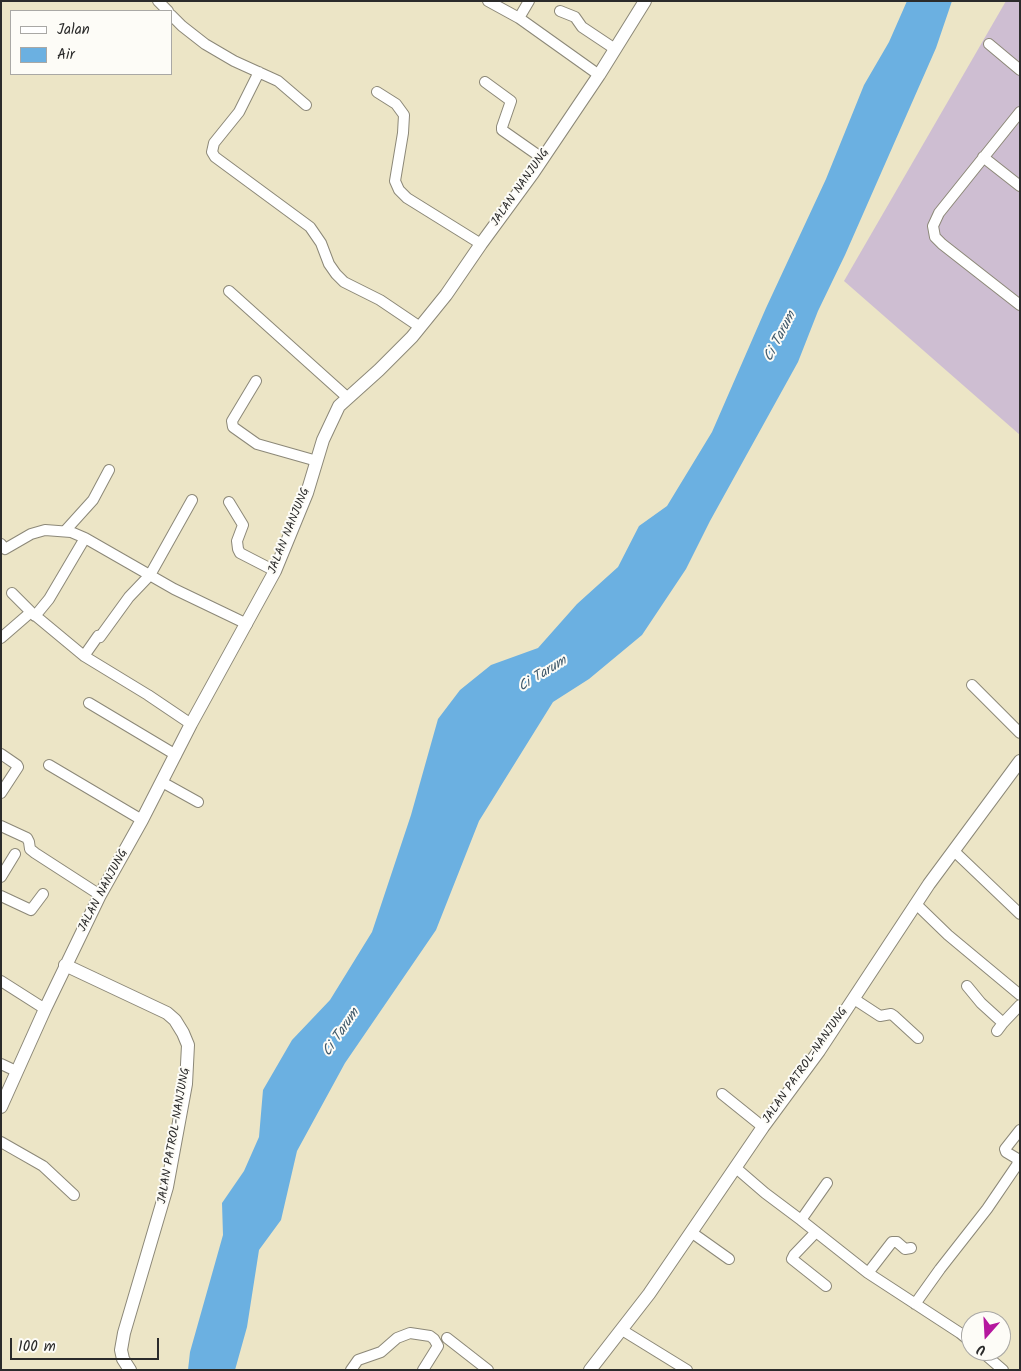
<!DOCTYPE html>
<html>
<head>
<meta charset="utf-8">
<style>
	body { margin:0 }
	#map { position:relative; width:1021px; height:1371px; overflow:hidden; background:#ece5c6; font-family:Kalam,sans-serif }
	canvas { display:block }
	.frame { position:absolute; inset:0; border:2px solid #2b2b2b; pointer-events:none }
	.legend { position:absolute; left:10px; top:10px; width:162px; height:65px; box-sizing:border-box; background:#fdfcf7; border:1px solid #a9a8a5; margin:0; padding:6px 9px; list-style:none; font-size:15px; color:#2b2b2b }
	.legend li { display:flex; align-items:center; gap:10px; height:25px }
	.legend b { width:25px; border:1px solid #a9a8a5 }
	.north { position:absolute; left:961px; top:1311px; width:50px; height:50px; box-sizing:border-box; background:#fdfcf7; border:1px solid #a9a8a5; border-radius:50%; rotate:199deg; font-size:14px; font-weight:700; line-height:20px; text-align:center; color:#2b2b2b }
	.north::after { content:''; display:block; margin:auto; width:18px; height:22px; background:#b5179e; clip-path:polygon(50% 0,100% 100%,50% 72%,0 100%) }
	.scale { position:absolute; left:10px; top:1338px; width:149px; height:22px; box-sizing:border-box; border:2px solid #2b2b2b; border-top:0; padding-left:6px; font-size:15px; line-height:18px; white-space:nowrap; color:#2b2b2b; -webkit-text-stroke:4px #fdfcf7; paint-order:stroke }
</style>
</head>
<body>
<div id="map">
<canvas width="1021" height="1371"></canvas>
<div class="frame"></div>
<ul class="legend">
<li><b style="height:6px;background:#fff"></b>Jalan</li>
<li><b style="height:14px;background:#6bb0e1"></b>Air</li>
</ul>
<div class="north">U</div>
<div class="scale">100 m</div>
</div>
<script>
const g = document.querySelector('canvas').getContext('2d');
g.lineJoin = 'round';
function fillPath(path, color) { g.fillStyle = color; g.fill(path, 'evenodd'); }
const shape = rows => new Path2D(rows.map(r => 'M' + r).join(''));
function trace(path, color, width, dash) { g.strokeStyle = color; g.lineWidth = width; g.lineCap = dash ? 'butt' : 'round'; g.setLineDash(dash || []); g.stroke(path); }
function write(font, color, halo, rows, align = 'center') {
  g.font = font + ' Kalam,sans-serif'; g.lineWidth = 4; g.setLineDash([]); g.textBaseline = 'middle'; g.strokeStyle = halo; g.fillStyle = color; for (const [text, x, y, turn = 0] of rows) {
    g.save(); g.translate(x, y); g.rotate((+turn || 0) * Math.PI / 180); g.textAlign = isNaN(turn) ? turn : align; if (halo) g.strokeText(text, 0, 0); g.fillText(text, 0, 0); g.restore();
  }
}
const industrial = shape([
	[1006,1,1020,1,1020,435,844,281]
]);
const water = shape([
	[907,1,952,1,936,48,845,255,818,311,798,362,710,521,686,569,642,635,589,679,553,702,479,821,436,930,345,1063,297,1151,281,1220,259,1250,247,1327,235,1370,188,1370,190,1352,223,1235,222,1203,244,1171,259,1137,263,1090,292,1040,330,1000,372,932,411,815,438,719,460,690,491,665,538,648,577,604,618,567,639,526,667,506,712,432,766,308,826,179,864,85,889,42]
]);
const minor = shape([
	[158,1,168,11],
	[488,1,519,18,599,75],
	[560,11,575,17,582,27,615,49],
	[171,15,182,26,205,44,234,61,278,81,306,105],
	[519,18,529,1],
	[989,44,1020,70],
	[259,72,239,112,214,143,212,152,215,157,310,227,321,243,329,264,336,274,344,282,380,300,420,327],
	[485,82,511,101,502,127,502,130,542,158],
	[377,92,396,104,404,115,403,133,395,181,399,190,407,198,481,244],
	[1020,112,939,213,933,226,935,237,942,244,1020,305],
	[983,157,1020,186],
	[229,291,348,398],
	[256,381,232,421,233,427,257,444,317,461],
	[229,502,243,525,237,541,238,549,240,553,275,571],
	[65,531,93,500,109,470],
	[1,544,5,549,31,534,45,530,71,532,85,538,174,589,247,624],
	[12,593,31,612,84,656,148,695,191,724],
	[35,616,49,599,85,538],
	[1,638,31,612],
	[84,656,98,636,100,637,129,597,150,575,192,500],
	[972,685,1020,733],
	[89,703,176,755],
	[1,754,17,765,18,767,1,793],
	[49,765,142,820],
	[162,782,198,802],
	[1,826,27,838,29,842,30,849,35,853,100,895],
	[954,851,1020,914],
	[1,877,15,854],
	[1,896,31,910,43,894],
	[916,904,948,935,1020,995],
	[1,981,45,1009],
	[967,986,981,1003,1003,1023,1020,1005],
	[854,999,880,1016,891,1014,894,1016,918,1038],
	[997,1031,1003,1023],
	[1,1064,16,1071],
	[722,1094,763,1127],
	[1,1142,43,1166,74,1195],
	[736,1168,765,1193,801,1220,827,1183],
	[801,1220,868,1273,960,1333,971,1342],
	[691,1232,729,1259],
	[816,1232,794,1255,792,1259,826,1286],
	[868,1273,892,1242,897,1242,905,1249,911,1248],
	[915,1304,940,1269,987,1209,1017,1165,1018,1161,1016,1158,1006,1152,1005,1149,1020,1130],
	[622,1330,687,1370],
	[447,1338,488,1370],
	[981,1351,1003,1370],
	[351,1370,358,1360,381,1352,397,1338,410,1333,430,1336,434,1339,438,1346,423,1370]
]);
const major = shape([
	[65,965,167,1013,175,1020,183,1033,188,1045,186,1084,167,1187,124,1333,121,1350,123,1359,130,1370],
	[1,1107,45,1009,100,895,142,820,191,724,275,571,307,493,323,440,339,406,379,370,412,337,446,295,481,244,533,173,599,75,645,1],
	[590,1370,649,1294,763,1127,819,1051,929,884,1020,761]
]);
const streetNames = [
	["JALAN NANJUNG",521,188,-55],
	["JALAN NANJUNG",290,531,-68],
	["JALAN NANJUNG",104,891,-62],
	["JALAN PATROL-NANJUNG",806,1066,-55],
	["JALAN PATROL-NANJUNG",175,1136,-80]
];
const waterNames = [
	["Ci Tarum",781,337,-63],
	["Ci Tarum",543,675,-32],
	["Ci Tarum",342,1033,-56]
];
fillPath(industrial, '#cebed2');
fillPath(water, '#6bb0e1');
trace(minor, '#8c8878', 12);
trace(major, '#8c8878', 14);
trace(minor, '#fff', 10);
trace(major, '#fff', 12);
write('12px', '#2b2b2b', '#fdfcf7', streetNames);
write('italic 14px', '#415a6b', '#fdfcf7', waterNames);
</script>
</body>
</html>
